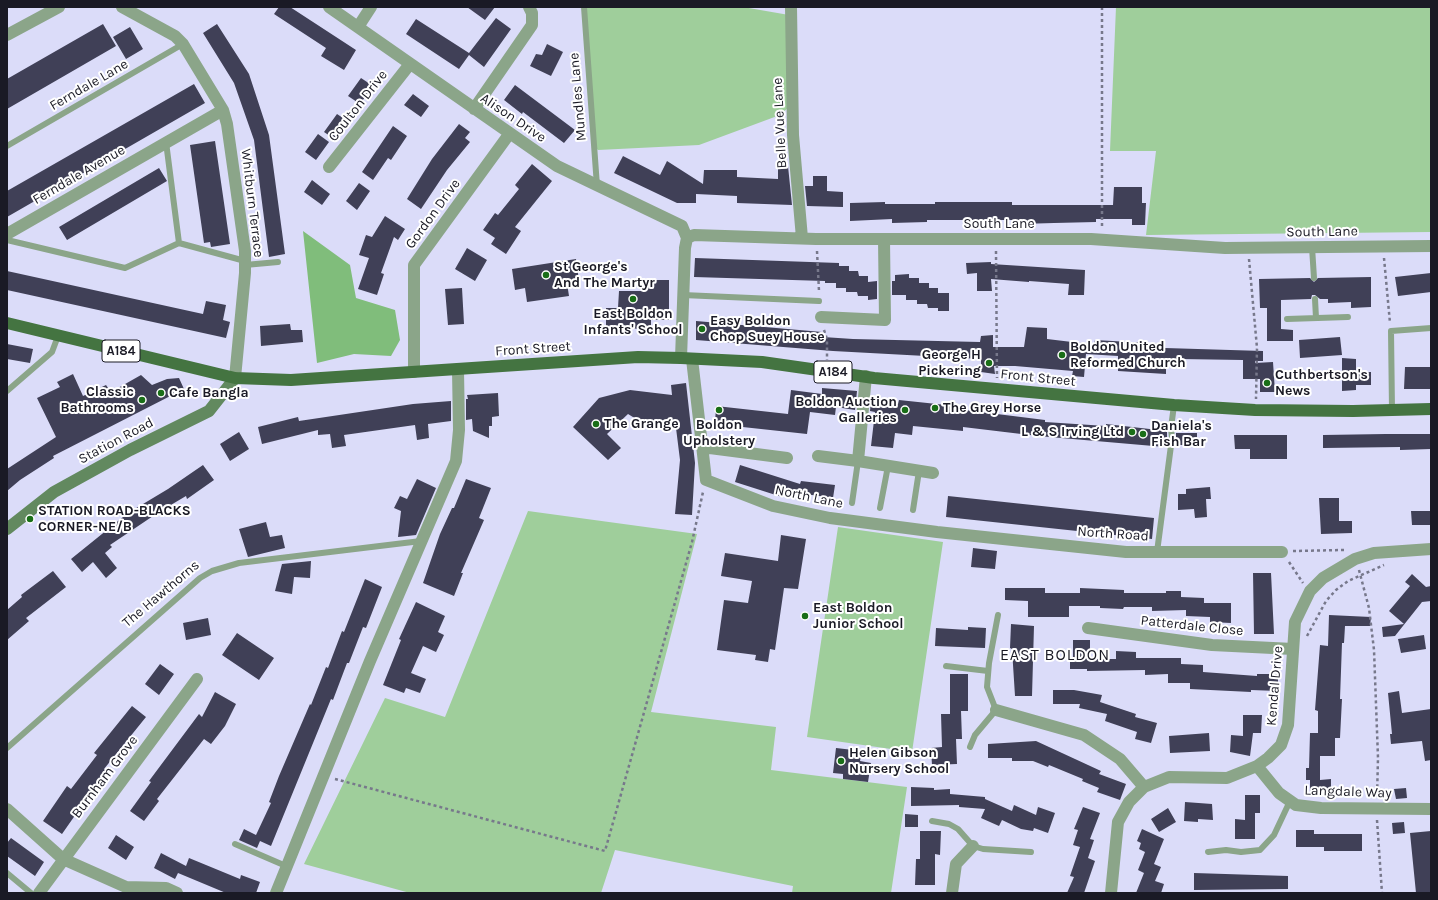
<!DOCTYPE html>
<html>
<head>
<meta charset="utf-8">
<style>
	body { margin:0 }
	#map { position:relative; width:1438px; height:900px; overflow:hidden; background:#dbdcf9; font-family:Karla,sans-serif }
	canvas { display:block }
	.frame { position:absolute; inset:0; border:8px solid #1a1a25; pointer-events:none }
</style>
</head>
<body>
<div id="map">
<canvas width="1438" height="900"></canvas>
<div class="frame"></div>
</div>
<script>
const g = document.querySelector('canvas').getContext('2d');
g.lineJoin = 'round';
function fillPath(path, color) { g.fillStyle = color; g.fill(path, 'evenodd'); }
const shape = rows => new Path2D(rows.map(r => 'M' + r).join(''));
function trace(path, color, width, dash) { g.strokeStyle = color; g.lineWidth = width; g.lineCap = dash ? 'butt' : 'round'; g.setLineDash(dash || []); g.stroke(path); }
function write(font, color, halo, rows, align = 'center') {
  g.font = font + ' Karla,sans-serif'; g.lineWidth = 4; g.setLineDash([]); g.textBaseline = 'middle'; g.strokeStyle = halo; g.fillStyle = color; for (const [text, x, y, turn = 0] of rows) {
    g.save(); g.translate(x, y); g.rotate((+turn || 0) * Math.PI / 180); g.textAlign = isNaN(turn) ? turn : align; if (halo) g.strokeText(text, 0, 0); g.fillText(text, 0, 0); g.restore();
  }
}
const green = shape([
	[586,7,743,7,789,15,788,108,780,115,699,145,598,150,595,147],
	[1116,7,1431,7,1431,232,1146,235,1156,151,1110,151],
	[528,511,697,534,651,712,776,727,771,770,907,787,891,893,792,893,793,886,615,850,601,893,410,893,304,864,385,698,445,717],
	[838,527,943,542,912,752,807,737]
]);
const forest = shape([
	[303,231,350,265,356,298,395,310,400,340,391,356,354,354,317,363]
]);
const building = shape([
	[279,7,290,7,356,50,344,70,321,56,326,48,274,14],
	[467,7,495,7,485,20],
	[496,18,511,29,484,67,469,55,459,69,406,34,416,19,469,53],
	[103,24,116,46,7,109,7,79],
	[217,24,249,74,269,135,285,254,269,257,254,140,234,83,203,33],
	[130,27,143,49,126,59,113,37],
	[547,44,563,52,551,76,530,66,536,54,542,55],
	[361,78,373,86,360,104,348,96],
	[194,84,205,103,7,217,7,191],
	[515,85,575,130,564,143,523,112,522,114,504,100],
	[413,94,429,106,421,117,404,105],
	[337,114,349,122,336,140,324,132],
	[459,124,470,132,465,138,470,142,447,170,421,209,407,199,432,159],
	[393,126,407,136,391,160,388,158,373,180,362,172],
	[318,134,329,142,316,160,305,152],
	[215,141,230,244,211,247,210,242,204,243,190,145],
	[623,156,660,175,667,161,703,184,704,170,737,170,737,177,778,179,778,166,788,166,792,205,737,203,737,196,696,194,696,203,677,203,614,173],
	[532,164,552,181,515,227,521,231,506,254,491,244,495,238,483,230,495,213,498,215,519,189,515,185],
	[159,168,167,181,67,240,59,227],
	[813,176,827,176,827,191,843,192,843,207,807,206,805,186,813,186],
	[312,180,330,194,322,205,304,192],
	[359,183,370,191,357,210,346,201],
	[1114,187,1142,187,1142,203,1146,203,1145,225,1132,225,1132,219,1096,219,1096,222,1054,223,1020,224,1020,220,927,220,927,222,892,223,892,219,850,221,850,203,885,202,885,204,935,204,935,202,1012,202,1012,205,1113,205],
	[385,216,405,229,398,240,394,237,381,273,384,274,377,295,358,289,369,258,359,255,366,235,372,237],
	[467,248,487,260,475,281,455,269],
	[695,258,839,263,839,266,849,266,849,271,858,271,859,276,868,276,868,282,877,281,877,299,868,300,868,296,858,296,857,292,846,292,846,288,836,288,836,283,825,283,825,281,694,277],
	[576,259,579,281,567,283,569,296,527,302,525,288,515,290,512,269],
	[991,262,991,264,1085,270,1084,295,1068,295,1069,284,1029,281,1029,282,991,279,992,291,977,291,977,273,967,274,966,263],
	[7,271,203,314,206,301,226,305,223,320,230,322,226,338,7,290],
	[1431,273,1431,292,1398,296,1395,277],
	[909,274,909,278,919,278,919,283,929,283,929,288,938,288,938,293,949,293,949,311,938,311,938,308,928,308,927,304,917,304,917,300,906,300,906,295,892,295,892,281,895,281,895,275],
	[1371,277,1371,307,1351,308,1351,302,1328,303,1328,299,1320,299,1315,295,1312,295,1311,299,1281,300,1281,329,1293,330,1293,341,1267,341,1267,308,1260,308,1259,279,1310,278,1314,282,1318,278],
	[645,280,669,280,669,320,651,320,651,329,606,328,606,308,618,308,619,291,645,291],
	[462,288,464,324,448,325,445,289],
	[696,321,822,332,823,337,853,339,980,342,981,336,993,335,993,347,1024,347,1027,327,1047,328,1047,339,1072,342,1094,344,1095,340,1165,344,1165,348,1263,351,1263,361,1255,361,1255,363,1273,362,1275,392,1260,392,1260,379,1243,379,1243,360,1180,359,1181,366,1166,364,1166,374,1118,371,1118,356,1086,354,1084,377,1072,376,1073,371,1015,366,994,366,995,374,981,372,981,359,833,351,696,340],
	[290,324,291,330,302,330,303,342,261,346,260,326],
	[1340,337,1342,355,1300,358,1299,340],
	[7,344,33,349,30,363,7,359],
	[1342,358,1356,359,1356,372,1371,372,1371,385,1356,385,1356,390,1342,391],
	[1405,367,1431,367,1431,389,1404,389],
	[73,374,83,396,106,385,111,392,141,375,152,385,167,379,179,378,184,389,53,456,54,458,20,480,7,491,7,469,56,437,37,398,60,387,57,382],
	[686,383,695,463,692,515,675,514,680,460,675,420,641,422,628,414,607,434,621,448,608,460,573,427,599,398,630,390,672,395,671,385],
	[822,388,857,391,855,410,836,407,835,415,810,412,807,434,715,424,716,406,788,414,791,390,822,394],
	[498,393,499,416,492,417,492,426,489,426,489,438,473,431,472,419,466,420,466,399,468,399,467,395],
	[899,400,965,407,965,410,1045,420,1045,422,1106,426,1106,424,1167,431,1167,445,1165,447,1038,436,963,427,963,431,913,426,912,435,895,433,893,448,871,446,875,412,870,411,871,401,898,404],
	[451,401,451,421,428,424,429,438,417,440,415,425,344,435,346,446,332,448,330,434,318,435,318,430,262,444,258,427,298,417,299,421,413,404],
	[239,432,249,449,230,461,220,444],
	[1176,433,1197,433,1197,445,1176,445],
	[1386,434,1431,434,1431,449,1400,450,1400,447,1323,448,1323,435],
	[1234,435,1287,435,1287,459,1250,459,1250,449,1235,449],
	[203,465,214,480,187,499,186,496,159,512,110,545,112,547,105,553,117,568,106,578,93,562,82,572,71,559,128,513,168,489],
	[740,465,800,484,801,481,835,485,833,498,784,491,782,497,735,482],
	[417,479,436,488,416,535,398,537,401,511,394,508,400,496,407,499],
	[466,479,491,488,479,518,484,520,461,573,463,573,454,596,423,583,440,534,452,508,454,508],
	[1210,487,1211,499,1206,499,1207,517,1195,518,1194,509,1178,510,1178,494,1186,494,1186,489],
	[948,496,1154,518,1152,539,946,517],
	[1319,498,1339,498,1339,521,1352,521,1352,533,1321,534],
	[1411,511,1430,511,1430,525,1412,525],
	[266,522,270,537,282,535,285,548,248,557,239,529],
	[781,535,806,539,798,589,784,588,775,650,770,649,768,662,755,660,756,655,717,650,724,600,748,603,752,581,721,576,725,553,778,561],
	[973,548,997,551,995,569,971,567],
	[311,561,310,578,294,577,292,594,275,591,282,564],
	[53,571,66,587,26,618,29,621,7,640,7,610,22,597,21,595],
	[1253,573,1271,573,1274,634,1254,634],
	[1412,574,1426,587,1431,586,1431,601,1422,602,1395,636,1383,637,1382,627,1404,624,1389,611,1410,586,1405,582],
	[365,579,382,587,366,628,363,627,349,663,347,663,333,700,331,699,271,846,260,841,257,848,239,840,244,829,256,835,271,803,269,802,279,776,310,704,311,705,326,667,328,668,342,631,344,632],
	[1005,588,1045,588,1045,593,1080,593,1080,588,1124,590,1124,593,1166,593,1166,591,1181,591,1181,597,1204,598,1204,603,1231,603,1231,623,1210,622,1210,617,1186,616,1186,610,1152,611,1152,607,1124,607,1123,609,1100,608,1100,606,1069,606,1069,617,1028,617,1028,601,1005,600],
	[416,602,445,616,438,632,444,635,436,652,423,646,411,673,426,679,420,693,406,688,404,693,383,685,401,640,399,639],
	[1329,615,1371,617,1370,626,1345,626,1344,643,1342,643,1340,699,1342,699,1340,738,1335,738,1335,756,1320,756,1320,780,1331,779,1331,790,1310,791,1310,780,1306,780,1306,768,1309,768,1310,733,1318,733,1318,711,1315,710,1320,645,1328,646],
	[208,618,211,635,186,640,183,623],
	[1011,624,1034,626,1032,696,1015,696,1012,649,1010,648],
	[968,627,986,628,985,648,935,646,936,628,968,630],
	[237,633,274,658,259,680,222,655],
	[1424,635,1426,649,1401,653,1398,639],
	[1073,640,1090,640,1090,659,1116,659,1116,651,1136,652,1136,658,1181,658,1181,664,1203,665,1203,672,1257,676,1257,674,1278,674,1278,691,1251,690,1251,692,1190,689,1190,683,1168,683,1168,674,1145,675,1145,670,1087,671,1087,669,1070,669,1070,660,1073,659],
	[160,664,174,674,159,695,145,684],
	[950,674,968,674,968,711,961,711,962,739,956,739,957,764,932,765,931,748,942,747,941,714,950,714],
	[1053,690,1074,690,1102,695,1100,702,1136,714,1135,717,1157,723,1151,743,1135,739,1137,732,1105,721,1107,714,1079,708,1080,704,1053,704],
	[1399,691,1402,713,1431,709,1431,760,1425,761,1422,741,1391,744,1390,734,1392,734,1388,693],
	[215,692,236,704,225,726,211,744,204,739,157,799,159,801,144,821,130,811,151,782,149,781,199,714,202,717],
	[132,706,146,717,104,769,106,771,62,834,43,821,67,786,71,789,97,755,94,753],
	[1243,715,1262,715,1261,733,1253,733,1250,756,1230,752,1231,735,1243,736],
	[1209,733,1210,751,1170,753,1169,736],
	[1036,741,1101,771,1099,774,1126,784,1120,800,1097,792,1099,788,1082,781,1083,779,1049,765,1048,767,1033,761,1012,761,1012,758,988,758,988,744],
	[836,748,862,751,860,761,871,763,868,782,843,779,843,774,833,773],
	[911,787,934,788,934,790,950,789,950,794,985,797,985,799,1012,811,1014,805,1036,815,1038,807,1055,813,1048,833,1034,828,1033,831,1021,829,1002,820,999,826,981,818,985,809,959,807,959,805,911,806],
	[1406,788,1407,798,1396,799,1394,789],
	[1245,795,1260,795,1260,813,1255,813,1255,839,1235,839,1235,819,1245,820],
	[1185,802,1212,804,1213,820,1198,819,1198,822,1184,821],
	[1083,807,1100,813,1090,839,1094,840,1088,858,1095,861,1084,893,1067,893,1074,877,1070,876,1080,847,1073,845,1078,830,1074,829],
	[1168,808,1176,822,1159,832,1151,819],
	[905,814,918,815,918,827,905,827],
	[1404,822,1405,833,1393,834,1392,823],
	[1142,829,1164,839,1154,864,1161,867,1155,881,1164,884,1161,893,1136,893,1144,873,1138,870,1145,852,1139,849,1141,843,1137,841],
	[1296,830,1314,830,1314,834,1362,834,1362,851,1324,851,1324,847,1296,847],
	[920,831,941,831,940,855,935,854,935,885,915,885,916,859,920,859],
	[1431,831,1431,893,1416,893,1410,833],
	[116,835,134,847,126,860,108,848],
	[11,838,44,862,35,876,7,856,7,843],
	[161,853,186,866,189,858,240,879,241,875,260,882,256,893,226,893,178,873,175,879,154,868],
	[1194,873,1288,876,1288,889,1194,890]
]);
const path = shape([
	[1102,7,1102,228],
	[817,251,819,291],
	[996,251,997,378],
	[1384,258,1390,323],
	[1249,259,1257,348,1256,399],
	[824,330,827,339,827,360],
	[1293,551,1344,550],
	[1289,562,1303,583],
	[1359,570,1369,608,1374,650,1378,758,1377,797],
	[1307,636,1326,601,1336,590,1348,581,1384,565],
	[335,779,605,851,692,542,703,492],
	[1377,820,1382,893]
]);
const lane = shape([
	[584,7,597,186],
	[166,142,179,243],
	[7,146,183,44],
	[7,240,125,268,179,243,245,261],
	[1312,247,1314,278],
	[245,265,278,262],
	[683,295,819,301],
	[1315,299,1316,318],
	[1287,319,1348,317],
	[7,391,52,352,58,336],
	[1392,410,1391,331,1431,328],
	[852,503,858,461],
	[880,508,888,466],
	[913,510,919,471],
	[1157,552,1172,438,1171,428,1174,405],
	[946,666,988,671],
	[970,747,975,735,996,710,987,687,989,663,998,615],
	[7,748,200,578,212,571,239,563,421,541],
	[932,821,949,824,958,829,973,846,983,849,1031,852],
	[235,844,286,866],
	[1208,852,1226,850,1241,852,1260,850,1274,835,1290,801],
	[7,873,31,893]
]);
const street = shape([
	[122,7,175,36,183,44,223,110,227,124,245,251,245,273,235,378],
	[329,7,557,166,682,226,687,238],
	[791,7,793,135,802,238],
	[358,27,371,7],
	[7,35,59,7],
	[474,109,532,25,532,13,529,7],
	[329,167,410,64],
	[7,234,223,110],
	[821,317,885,320,884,239],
	[681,358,685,248,687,238,694,235,816,239,1091,239,1225,248,1431,246],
	[692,359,706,480,773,506,830,518,937,532,1126,552,1282,552],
	[414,372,414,265,510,133],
	[866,376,858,461,933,473],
	[702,447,787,458],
	[818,456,858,461],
	[1088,628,1212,645,1293,649],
	[996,710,1084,735,1120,759,1144,787],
	[1257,766,1279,793,1296,805,1321,808,1431,809],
	[7,809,63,859,126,887,166,888,177,893],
	[39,893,197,679],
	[276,893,370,661,456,461,459,430,458,370],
	[952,893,956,864,973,846],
	[1111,893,1118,822,1129,802,1144,787,1169,777,1227,778,1257,766,1268,758,1281,745,1288,725,1295,622,1310,591,1323,578,1355,559,1374,553,1431,549]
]);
const secondary = shape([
	[7,529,54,492,130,450,209,411,235,378]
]);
const primary = shape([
	[7,323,235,378,291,380,638,357,681,358,762,362,874,378,1174,405,1255,410,1353,411,1431,409]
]);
const markers = [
	[546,275,4,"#196e17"],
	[633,299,4,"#196e17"],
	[702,329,4,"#196e17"],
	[1062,355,4,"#196e17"],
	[989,363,4,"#196e17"],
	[1267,383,4,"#196e17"],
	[161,393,4,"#196e17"],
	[142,400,4,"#196e17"],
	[935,408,4,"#196e17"],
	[719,410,4,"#196e17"],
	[905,410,4,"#196e17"],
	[596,424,4,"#196e17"],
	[1132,432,4,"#196e17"],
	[1143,434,4,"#196e17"],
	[30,519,4,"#196e17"],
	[805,616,4,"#196e17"],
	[841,761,4,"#196e17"]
];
const shields = [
	[121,351,38],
	[833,372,38]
];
const shieldNames = [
	["A184",121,351],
	["A184",833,372]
];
const streetNames = [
	["Ferndale Lane",89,85,-30],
	["Mundles Lane",578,97,-95],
	["Coulton Drive",358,106,-52],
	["Alison Drive",513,118,34],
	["Belle Vue Lane",780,123,-93],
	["Ferndale Avenue",79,175,-30],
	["Whitburn Terrace",252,203,83],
	["Gordon Drive",433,214,-54],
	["South Lane",999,224],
	["South Lane",1322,232,-1],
	["Front Street",533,349,-4],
	["Front Street",1038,378,6],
	["Station Road",116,441,-28],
	["North Lane",809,497,12],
	["North Road",1113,534,4],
	["The Hawthorns",161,594,-40],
	["Patterdale Close",1192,626,6],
	["Kendal Drive",1275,686,-85],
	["Burnham Grove",105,777,-53],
	["Langdale Way",1348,792,2]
];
const poiNames = [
	["St George's",554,267],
	["And The Martyr",554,283],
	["East Boldon",633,314,"center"],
	["Infants' School",633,330,"center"],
	["Easy Boldon",710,321],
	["Chop Suey House",710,337],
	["Boldon United",1070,347],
	["Reformed Church",1070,363],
	["George H",981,355,"right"],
	["Pickering",981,371,"right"],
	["Cuthbertson's",1275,375],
	["News",1275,391],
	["Classic",134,392,"right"],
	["Bathrooms",134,408,"right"],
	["Cafe Bangla",169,393],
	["Boldon Auction",897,402,"right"],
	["Galleries",897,418,"right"],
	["The Grey Horse",943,408],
	["The Grange",604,424],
	["Boldon",719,425,"center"],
	["Upholstery",719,441,"center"],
	["Daniela's",1151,426],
	["Fish Bar",1151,442],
	["L & S Irving Ltd",1124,432,"right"],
	["STATION ROAD-BLACKS",38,511],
	["CORNER-NE/B",38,527],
	["East Boldon",813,608],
	["Junior School",813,624],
	["Helen Gibson",849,753],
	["Nursery School",849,769]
];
const quarterNames = [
	["EAST BOLDON",1055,655]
];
fillPath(green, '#9fce9b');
fillPath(forest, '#80bd7b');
fillPath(building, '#404057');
trace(path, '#77788b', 2.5, [3, 3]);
trace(lane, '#8ba589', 6);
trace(street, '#8ba589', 12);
trace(secondary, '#62895f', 12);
trace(primary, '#447441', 12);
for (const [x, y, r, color] of markers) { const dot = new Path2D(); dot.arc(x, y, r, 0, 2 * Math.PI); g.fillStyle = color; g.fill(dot); trace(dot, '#fff', 1.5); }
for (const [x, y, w] of shields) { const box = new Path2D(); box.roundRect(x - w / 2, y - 11, w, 22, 3); g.fillStyle = '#fff'; g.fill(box); trace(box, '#1a1a25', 1); }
write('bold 13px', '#1a1a25', null, shieldNames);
write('14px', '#1a1a25', '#fff', streetNames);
write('bold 14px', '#1a1a25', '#fff', poiNames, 'left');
g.letterSpacing = '1px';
write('16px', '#1a1a25', '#fff', quarterNames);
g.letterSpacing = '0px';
</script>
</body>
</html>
